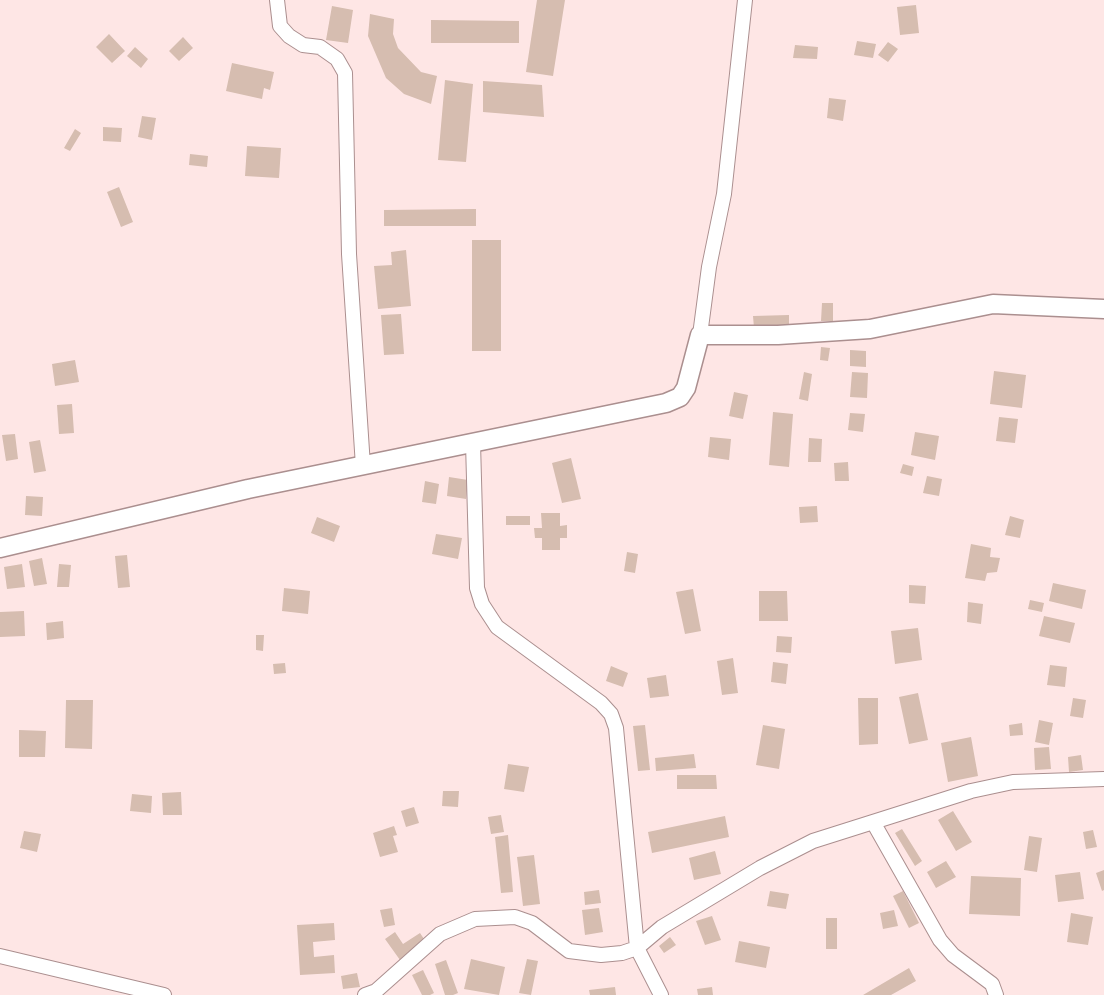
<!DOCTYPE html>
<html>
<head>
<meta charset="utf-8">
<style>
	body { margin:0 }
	canvas { display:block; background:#fee6e5 }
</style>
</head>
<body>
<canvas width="1104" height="995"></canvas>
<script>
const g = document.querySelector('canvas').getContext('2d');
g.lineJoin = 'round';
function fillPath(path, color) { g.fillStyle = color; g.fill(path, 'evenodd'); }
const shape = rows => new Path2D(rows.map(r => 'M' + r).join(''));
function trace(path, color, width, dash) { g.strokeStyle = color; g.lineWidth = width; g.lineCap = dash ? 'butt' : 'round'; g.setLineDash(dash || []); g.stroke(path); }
const building = shape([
	[537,0,565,0,553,76,526,72],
	[916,5,919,33,900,35,897,7],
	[332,6,353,10,348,43,326,40],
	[370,14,394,19,393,34,398,48,421,72,437,76,431,104,404,94,386,78,368,36],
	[431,20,519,21,519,43,431,43],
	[109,34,125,51,112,63,96,47],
	[183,37,193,48,179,61,169,51],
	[857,41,876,44,873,58,854,55],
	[888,42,898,49,888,62,878,55],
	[795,45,818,47,817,59,793,58],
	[135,47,148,59,141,68,127,56],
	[232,63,274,72,270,90,264,88,262,99,226,91],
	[445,80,473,84,466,162,438,160],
	[483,81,542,85,544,117,483,112],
	[829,98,846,100,843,121,827,118],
	[142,116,156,118,152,140,138,137],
	[103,127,122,128,121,142,103,141],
	[75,129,81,133,70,151,64,148],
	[247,146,281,148,279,178,245,176],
	[190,154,208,156,207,167,189,165],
	[119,187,133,222,121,227,107,192],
	[476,209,476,226,384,226,384,210],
	[472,240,501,240,501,351,472,351],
	[406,250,411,306,378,309,374,266,392,265,391,252],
	[822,303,833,303,833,321,821,321],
	[401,314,404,354,384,355,381,315],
	[789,315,789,327,754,328,753,316],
	[821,347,830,348,828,361,820,360],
	[850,350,866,351,866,367,850,366],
	[75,360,79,382,55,386,52,364],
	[994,371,1026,375,1022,408,990,404],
	[804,372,812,374,808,401,799,399],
	[852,372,868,373,867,398,850,397],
	[734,392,748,395,743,419,729,416],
	[72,404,74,433,59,434,57,405],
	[773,412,793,414,789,467,769,465],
	[850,413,865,414,863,432,848,430],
	[999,417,1018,419,1015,443,996,441],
	[915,432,939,436,935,460,911,455],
	[15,434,18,459,6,461,2,435],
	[710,437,731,439,729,460,708,457],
	[809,438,822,439,821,462,808,462],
	[40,440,46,471,34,473,29,442],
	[571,458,581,499,562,503,552,463],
	[848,462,849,481,835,481,834,463],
	[903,464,914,467,912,476,900,473],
	[927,476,942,479,939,496,923,493],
	[449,477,468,480,466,499,447,496],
	[425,481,439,484,436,504,422,502],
	[26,496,43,497,42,516,25,515],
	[817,506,818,522,800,523,799,507],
	[541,513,560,513,560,526,567,525,567,538,560,538,560,550,542,550,542,538,535,538,534,528,542,528],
	[506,516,530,516,530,525,506,525],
	[1010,516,1024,520,1020,538,1005,535],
	[317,517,340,526,334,542,311,533],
	[436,534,462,538,458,559,432,554],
	[971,544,991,548,990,557,1000,558,997,572,987,573,985,581,965,578],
	[627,552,638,554,635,573,624,571],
	[127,555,130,587,118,588,115,556],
	[42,558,47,584,34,586,29,561],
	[22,564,25,587,7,589,4,567],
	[59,564,71,565,69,587,57,587],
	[1053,583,1086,590,1082,609,1049,601],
	[909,585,926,586,925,604,909,603],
	[284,588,310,591,308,614,282,611],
	[693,589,701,631,685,634,676,592],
	[759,591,787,591,788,621,759,621],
	[1030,600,1044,603,1042,612,1028,609],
	[968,602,983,604,981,624,967,622],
	[24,611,25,636,0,637,0,612],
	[1044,616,1075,623,1070,643,1039,636],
	[63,621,64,638,47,640,46,623],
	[918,628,922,660,895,664,891,631],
	[256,635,264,635,263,651,256,650],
	[777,636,792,637,791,653,776,652],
	[733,658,738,693,722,695,717,661],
	[773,662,788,664,786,684,771,682],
	[285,663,286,673,274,674,273,664],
	[1050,665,1067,667,1065,687,1047,685],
	[611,666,628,673,623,687,606,681],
	[666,675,669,696,650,698,647,678],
	[918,693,928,740,909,744,899,697],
	[858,698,878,698,878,744,859,745],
	[1073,698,1086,700,1083,718,1070,716],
	[66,700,93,700,92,749,65,748],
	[1039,720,1053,723,1049,745,1035,742],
	[1022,723,1023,735,1010,736,1009,725],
	[645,725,650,770,638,771,633,726],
	[763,725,785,729,779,769,756,765],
	[19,730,46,731,45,757,19,757],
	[971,737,978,776,948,782,941,743],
	[1049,747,1051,769,1035,770,1034,748],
	[694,754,696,768,656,771,655,758],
	[1081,755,1083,770,1069,772,1068,757],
	[508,764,529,767,524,792,504,789],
	[677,775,716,775,717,789,677,789],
	[443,791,459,791,458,807,442,806],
	[181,792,182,815,163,815,162,793],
	[132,794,152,796,151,813,130,811],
	[414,807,419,823,406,827,401,811],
	[953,811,972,842,956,851,938,820],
	[501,815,504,832,491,834,488,817],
	[725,816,729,837,652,853,648,832],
	[394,826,397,835,393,836,398,852,380,857,373,833],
	[902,829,922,861,915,866,895,833],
	[1093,830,1097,847,1086,849,1083,832],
	[24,831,41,834,37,852,20,848],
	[508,835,513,892,501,893,495,837],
	[1029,836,1042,838,1037,872,1024,870],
	[715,851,721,874,694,880,689,858],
	[534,855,540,904,523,906,517,857],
	[946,861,956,877,936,888,927,872],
	[1104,870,1104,890,1102,891,1096,873],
	[1080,872,1084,899,1058,902,1055,875],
	[971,876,1021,878,1020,916,969,914],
	[599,890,601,903,585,905,584,892],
	[770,891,789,894,786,909,767,906],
	[903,891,919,923,909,928,893,896],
	[392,908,395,925,384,927,380,910],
	[599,908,603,932,585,935,582,910],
	[894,910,898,926,883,929,880,913],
	[1071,913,1093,917,1088,945,1067,942],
	[712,916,721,940,705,945,696,921],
	[826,918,837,918,837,949,826,949],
	[334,923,335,940,313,942,314,957,334,955,335,973,300,975,297,925],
	[395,932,403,944,420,933,426,942,400,960,385,939],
	[670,937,676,945,664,953,659,946],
	[739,941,770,947,766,968,735,962],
	[471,959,505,967,499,995,464,989],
	[527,959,538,961,531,995,519,993],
	[446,960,458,993,453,995,445,995,435,964],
	[909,968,916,981,891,995,863,995],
	[423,970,434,993,430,995,422,995,412,975],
	[357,973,360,987,343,989,341,976],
	[615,987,616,995,590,995,589,990],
	[712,987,713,995,698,995,697,989]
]);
const minor = shape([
	[277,0,280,26,289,36,303,45,320,47,337,59,345,73,349,254,363,466],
	[700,335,709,267,724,194,745,0],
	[473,443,477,588,482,604,497,627,601,703,611,714,616,728,637,948,661,995],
	[873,822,940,940,953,955,992,984,996,995],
	[0,956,164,995],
	[365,995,376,991,440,934,475,919,515,917,532,923,569,951,601,955,622,953,637,948,662,927,760,868,813,841,971,791,1013,782,1104,779]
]);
const tertiary = shape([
	[0,548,248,489,666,403,680,397,686,388,700,335,778,335,870,329,993,304,1104,309]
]);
fillPath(building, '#d6bdb0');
trace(minor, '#ab8f8f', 16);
trace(tertiary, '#ab8f8f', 21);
trace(minor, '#fff', 14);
trace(tertiary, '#fff', 18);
</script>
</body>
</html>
